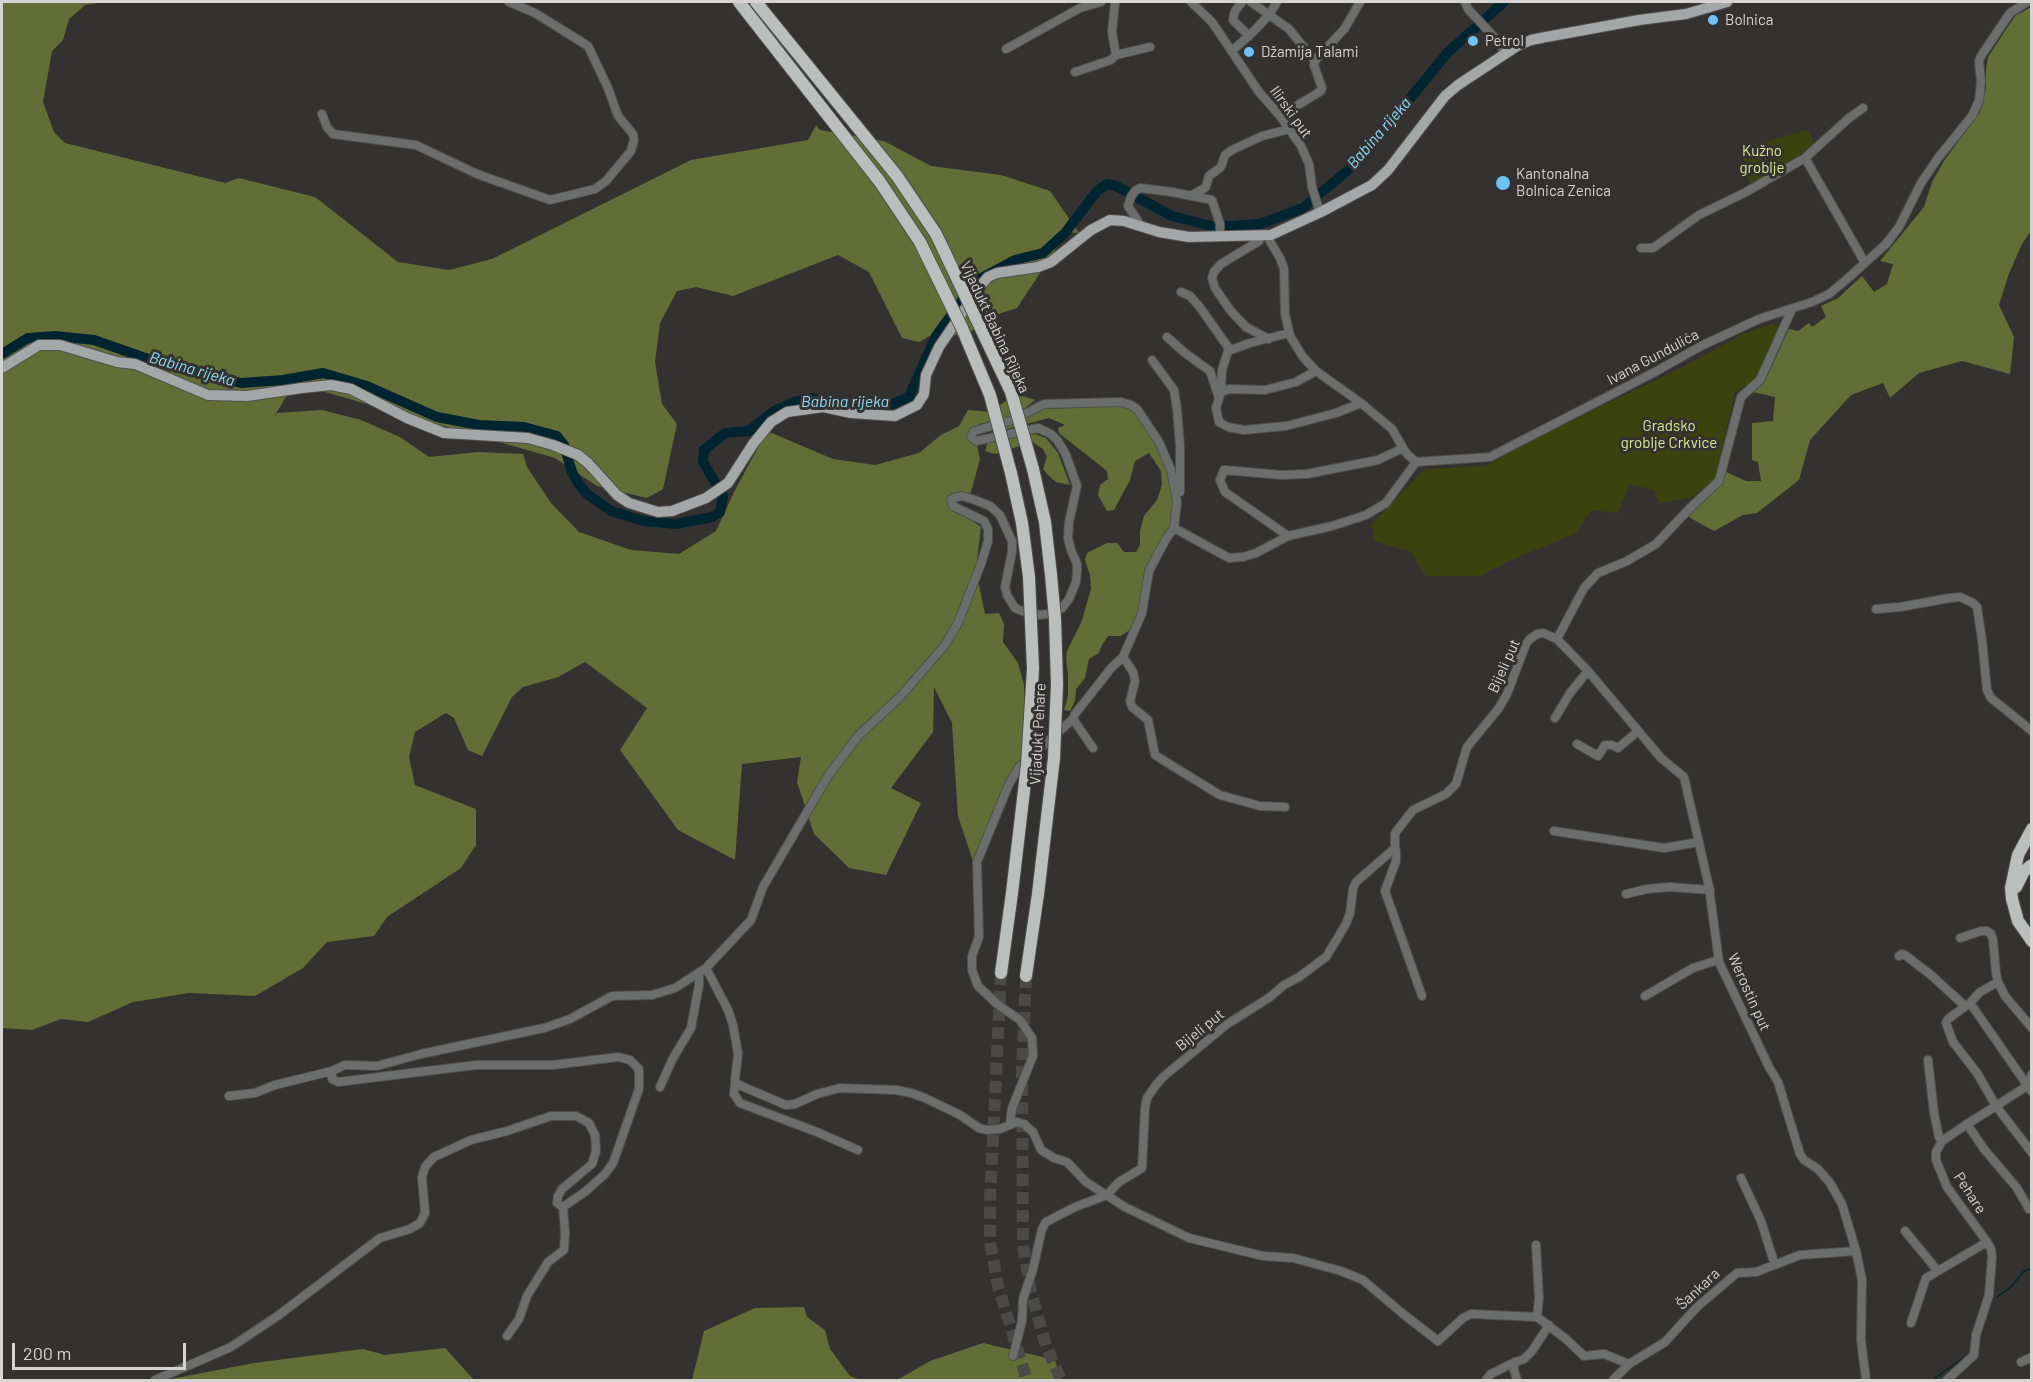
<!DOCTYPE html>
<html>
<head>
<meta charset="utf-8">
<style>
	body { margin:0 }
	#map { position:relative; width:2033px; height:1382px; overflow:hidden; background:#343230; font-family:Barlow,sans-serif }
	canvas { display:block }
	.frame { position:absolute; inset:0; border:3px solid #d6d4d3; pointer-events:none }
	.scale { position:absolute; left:12px; top:1343px; width:174px; height:27px; box-sizing:border-box; border:3px solid #d6d4d3; border-top:0; padding-left:8px; font-size:18px; line-height:21px; white-space:nowrap; color:#d6d4d3; -webkit-text-stroke:4px #343230; paint-order:stroke }
</style>
</head>
<body>
<div id="map">
<canvas width="2033" height="1382"></canvas>
<div class="frame"></div>
<div class="scale">200 m</div>
</div>
<script>
const g = document.querySelector('canvas').getContext('2d');
g.lineJoin = 'round';
function fillPath(path, color) { g.fillStyle = color; g.fill(path, 'evenodd'); }
const shape = rows => new Path2D(rows.map(r => 'M' + r).join(''));
function trace(path, color, width, dash) { g.strokeStyle = color; g.lineWidth = width; g.lineCap = dash ? 'butt' : 'round'; g.setLineDash(dash || []); g.stroke(path); }
function write(font, color, halo, rows, align = 'center') {
  g.font = font + ' Barlow,sans-serif'; g.lineWidth = 6; g.setLineDash([]); g.textBaseline = 'middle'; g.strokeStyle = halo; g.fillStyle = color; for (const [text, x, y, turn = 0] of rows) {
    g.save(); g.translate(x, y); g.rotate((+turn || 0) * Math.PI / 180); g.textAlign = isNaN(turn) ? turn : align; if (halo) g.strokeText(text, 0, 0); g.fillText(text, 0, 0); g.restore();
  }
}
const green = shape([
	[1807,130,1816,145,1750,185,1741,149],
	[1774,323,1780,329,1754,381,1735,392,1715,480,1690,498,1659,503,1654,490,1630,484,1618,513,1591,510,1576,533,1509,561,1479,576,1426,576,1411,552,1375,541,1371,524,1425,469,1486,466,1543,434,1681,368,1741,335]
]);
const forest = shape([
	[2,2,103,2,85,5,69,19,63,40,52,51,43,102,54,132,65,143,225,183,239,178,315,197,398,262,449,270,492,259,691,160,808,140,816,125,820,130,884,141,931,166,1001,175,1050,191,1079,233,1067,232,1017,308,992,316,965,336,935,333,919,342,902,338,869,272,838,255,733,296,696,287,677,291,660,323,655,362,662,404,677,424,663,489,647,498,597,486,555,458,325,392,289,392,275,415,275,416,277,413,322,410,361,420,400,437,429,457,478,452,523,454,527,467,551,503,579,532,631,550,679,554,716,531,735,490,767,431,833,459,875,465,919,453,941,435,959,426,968,410,990,412,1007,400,1023,396,1035,400,1025,408,1006,419,979,424,971,437,976,441,980,459,971,492,951,506,981,527,976,570,985,614,999,613,1004,624,1003,642,1018,663,1024,685,1025,734,1019,767,977,873,958,816,952,723,934,687,933,732,891,788,921,803,886,875,849,868,814,834,797,782,801,757,742,764,735,860,678,830,620,750,647,708,585,662,558,677,523,687,512,697,482,756,468,750,454,718,446,713,415,732,409,757,415,785,476,809,476,845,461,868,387,917,374,936,327,942,303,968,255,996,189,993,133,1002,88,1022,61,1019,32,1030,2,1028],
	[2031,7,2031,231,2022,244,2008,276,1999,305,2014,337,2010,374,1962,361,1919,373,1890,398,1883,383,1851,395,1810,440,1799,480,1757,513,1743,515,1714,531,1687,516,1726,472,1746,481,1761,481,1758,462,1752,460,1752,423,1773,421,1775,397,1753,392,1764,383,1789,329,1798,331,1809,323,1812,327,1826,317,1821,306,1838,298,1862,276,1874,292,1887,284,1893,264,1880,261,1924,207,1932,182,1944,161,1980,112,1986,88,1986,69,1988,57,2015,16],
	[1125,405,1133,409,1156,441,1170,475,1173,501,1170,528,1155,554,1134,627,1121,636,1108,636,1102,645,1099,653,1089,659,1085,678,1076,689,1075,701,1070,711,1064,710,1068,696,1068,674,1066,659,1067,651,1081,623,1091,589,1090,575,1085,560,1087,553,1107,543,1117,543,1124,552,1136,552,1140,545,1140,531,1144,516,1157,500,1162,485,1161,471,1149,453,1135,461,1130,480,1114,510,1107,511,1098,495,1100,485,1108,479,1107,471,1059,433,1058,428,1065,425,1049,418,999,431,1005,424,1039,408,1049,409],
	[1035,434,1046,438,1058,453,1070,485,1056,482,1048,475,1043,469,1047,457,1043,449,1032,442,995,454,985,451,987,444,992,440],
	[804,1307,807,1317,825,1330,830,1349,850,1376,860,1380,692,1380,704,1331,755,1308],
	[983,1343,1055,1360,1061,1380,897,1380,930,1361],
	[445,1348,474,1380,166,1380,254,1363,363,1349,385,1355]
]);
const stream = shape([
	[1997,1297,2011,1287,2023,1272,2032,1268],
	[1935,1378,1969,1354]
]);
const river = shape([
	[2,354,28,338,55,336,94,340,157,362,241,383,283,380,323,373,367,386,437,417,479,425,524,427,557,436,564,445,572,472,578,483,587,494,611,511,644,521,676,524,712,517,720,512,723,496,703,462,704,450,725,433,749,431,774,411,794,402,810,398,832,403,890,405,909,397,936,336,976,281,1015,260,1043,253,1065,233,1097,191,1107,184,1114,185,1172,216,1215,227,1260,224,1303,208,1360,160,1448,52,1504,2]
]);
const highwayTunnel = shape([
	[1001,973,990,1200,990,1242,998,1286,1027,1380],
	[1026,976,1022,1069,1023,1246,1031,1292,1046,1346,1061,1380]
]);
const minor = shape([
	[1115,2,1112,32,1116,55,1150,47],
	[1191,2,1212,22,1259,92,1280,116,1301,146,1309,164,1312,187,1320,213],
	[1242,2,1235,11,1233,20,1249,36],
	[1251,2,1289,29,1315,61],
	[1465,2,1468,9,1497,40,1505,53],
	[1006,49,1080,8,1101,2],
	[1233,50,1253,32,1269,15,1277,2],
	[1075,72,1111,60,1116,55],
	[322,114,327,127,333,134,416,145,477,174,550,200,595,189,606,181,631,151,634,140,633,134,618,116,608,88,588,46,535,13,509,2],
	[1280,116,1321,91,1322,88,1314,65,1315,61,1345,28,1360,2],
	[1805,158,1865,263],
	[1191,196,1206,187,1209,176,1221,167,1225,155,1232,150,1262,136,1290,129],
	[1141,226,1128,206,1131,197,1135,191,1140,188,1172,192,1212,200,1220,224,1220,236],
	[1260,236,1259,241,1221,264,1214,272,1212,278,1215,288,1230,310,1246,327,1269,339],
	[1267,236,1280,258,1284,269,1285,314,1290,336,1303,357,1316,371,1361,403,1392,429,1406,453,1416,462,1490,457,1655,372,1701,346,1759,319,1812,302,1829,294,1847,279,1886,244,1899,227,1921,183,1938,158,1972,116,1979,101,1981,82,1979,61,1981,56,2010,13,2027,2],
	[1641,248,1653,248,1699,215,1746,192,1805,158,1849,118,1863,108],
	[1181,292,1190,296,1199,306,1228,347,1228,351],
	[1167,337,1185,353,1210,371,1219,398],
	[1152,360,1174,390,1177,409,1180,446,1180,492],
	[1316,371,1296,382,1265,390,1229,389,1221,392,1216,408,1219,422,1228,427,1244,430,1286,426,1336,413,1361,403],
	[1221,392,1222,370,1228,351,1250,343,1289,333],
	[1174,528,1166,539,1149,571,1142,613,1123,657,1133,672,1135,681,1130,701,1132,707,1148,720,1155,755,1166,762,1220,795,1260,806,1285,807],
	[1288,536,1225,492,1220,480,1224,470,1282,475,1307,474,1378,460,1403,448],
	[1876,609,1900,607,1950,598,1960,597,1973,603,1977,607,1982,640,1987,690,1991,698,2032,731],
	[1557,639,1588,671,1661,758,1684,777,1709,887,1719,962,1769,1067,1778,1082,1800,1154,1804,1160,1818,1169,1830,1183,1842,1204,1856,1251,1862,1280,1861,1340,1866,1380],
	[1555,718,1570,693,1588,671],
	[1577,744,1598,756,1605,745,1612,745,1618,748,1637,732],
	[1093,748,1073,719,1075,714,1112,667,1123,657],
	[1554,831,1664,848,1699,842],
	[1395,848,1396,851,1396,861,1385,891,1422,996],
	[1626,894,1647,889,1670,887,1710,890],
	[1960,938,1981,931,1987,931,1991,934,1993,940,1996,973,1998,982,1980,992,1970,1003,1948,1019,1946,1023,1953,1042,1977,1073,1996,1106,1967,1124],
	[1899,956,1902,954,1905,955,1931,975,1965,1006],
	[706,968,728,1010,733,1025,738,1053,735,1080,735,1083,746,1088,786,1105,795,1104,817,1094,840,1088,896,1090,911,1093,925,1098,960,1115,979,1128,987,1130,1000,1129,1017,1122,1024,1124,1033,1132,1041,1150,1054,1158,1067,1162,1086,1182,1125,1207,1189,1238,1263,1256,1293,1258,1341,1271,1363,1280,1402,1313,1438,1341,1463,1318,1471,1314,1537,1317,1566,1339,1584,1356,1604,1354,1629,1364],
	[1998,982,2005,996,2032,1028],
	[1645,996,1693,968,1718,960],
	[1970,1003,2032,1092],
	[1928,1060,1934,1113,1939,1137,1942,1141],
	[2032,1074,2027,1086,1996,1106,2032,1153],
	[735,1083,734,1094,740,1103,817,1132,858,1150],
	[660,1087,672,1060,691,1028,699,985,699,974],
	[229,1096,255,1093,275,1085,332,1071],
	[1010,1124,1012,1108,1033,1056,1032,1038,1020,1020,997,1004,978,986,972,970,972,956,979,937,977,862,1009,784,1019,767,1073,719],
	[1741,1178,1761,1221,1775,1265],
	[1905,1231,1937,1270],
	[1536,1245,1539,1298,1537,1317],
	[1911,1323,1926,1278,1987,1242],
	[507,1336,519,1319,527,1296,548,1262,564,1250,565,1232,563,1207],
	[1013,1356,1022,1321,1023,1299,1033,1269,1042,1229,1046,1222,1075,1207,1107,1195,1119,1182,1142,1168,1145,1108,1147,1098,1156,1085,1163,1077,1226,1025,1270,997,1284,985,1299,977,1326,957,1346,924,1350,913,1353,889,1356,882,1395,848,1395,833,1413,810,1446,794,1456,784,1467,747,1499,708,1507,694,1526,644,1530,639,1537,634,1543,633,1557,639,1584,588,1598,573,1627,561,1656,544,1690,508,1719,481,1741,397,1760,380,1792,309],
	[2021,1362,2032,1357],
	[155,1380,231,1347,279,1315,380,1238,410,1229,420,1223,425,1213,422,1177,425,1167,434,1157,471,1140,507,1131,551,1116,576,1116,589,1123,595,1135,596,1151,592,1164,562,1189,558,1196,557,1203,563,1207,586,1191,605,1174,613,1163,639,1089,639,1069,630,1060,618,1057,553,1065,476,1065,338,1082,332,1079,332,1071,345,1065,377,1066,421,1054,544,1028,570,1019,612,996,652,995,675,988,706,968,751,920,763,887,828,776,859,735,900,697,945,645,958,623,981,564,988,541,988,529,984,521,953,506,951,500,953,498,962,496,975,500,990,506,1000,515,1012,541,1012,552,1005,587,1007,595,1015,608,1022,611,1039,615,1054,613,1062,608,1069,599,1076,582,1077,571,1077,564,1071,550,1068,538,1069,522,1077,486,1066,455,1058,441,1051,434,1038,428,976,441,971,437,974,431,1013,420,1044,404,1121,402,1131,405,1137,409,1159,442,1171,470,1177,501,1174,528,1229,558,1243,557,1256,553,1288,536,1332,526,1366,515,1386,503,1416,462],
	[1486,1380,1491,1374,1515,1362],
	[1517,1380,1514,1370,1515,1362,1524,1359,1532,1351,1549,1325],
	[1613,1380,1629,1364,1665,1342,1697,1307,1737,1273,1756,1272,1800,1255,1856,1251],
	[1947,1380,1974,1355,1976,1335,1989,1295,1992,1257,1991,1249,1987,1242,1947,1187,1936,1160,1936,1152,1942,1141,1967,1124,1984,1149,2017,1188,2029,1209]
]);
const major = shape([
	[2,368,39,345,60,345,117,362,135,364,208,395,247,396,302,388,331,385,351,389,407,418,444,433,528,438,553,445,578,455,588,463,617,495,629,503,658,512,672,511,706,498,728,483,753,444,771,422,787,412,823,407,851,413,895,416,917,405,924,394,926,375,939,347,982,284,988,277,997,273,1038,267,1051,262,1091,230,1110,220,1124,221,1159,232,1189,237,1271,235,1321,212,1372,185,1388,170,1445,96,1458,85,1517,46,1531,40,1546,37,1639,20,1686,14,1727,2]
]);
const highway = shape([
	[739,2,880,182,920,242],
	[756,2,897,176,936,234],
	[1033,469,1045,522,1051,575],
	[1011,473,1022,523,1029,577],
	[2032,829,2018,855,2011,888,2012,899,2018,921,2032,941],
	[2016,887,2024,871,2032,865],
	[1001,973,1012,893],
	[1026,976,1038,894]
]);
const highwayBridge = shape([
	[936,234,1011,392,1033,469],
	[920,242,962,328,990,395,1011,473],
	[1012,893,1027,765,1033,669,1029,577],
	[1038,894,1054,758,1057,684,1055,619,1051,575]
]);
const markers = [
	[1713,20,6,"#6fc2f4"],
	[1473,41,6,"#6fc2f4"],
	[1249,52,6,"#6fc2f4"],
	[1503,183,8,"#6fc2f4"]
];
const poiNames = [
	["Bolnica",1725,20],
	["Petrol",1485,41],
	["Džamija Talami",1261,52],
	["Kantonalna",1516,174],
	["Bolnica Zenica",1516,191]
];
const streetNames = [
	["Ilirski put",1291,112,54],
	["Vijadukt Babina Rijeka",995,327,65],
	["Ivana Gundulića",1653,357,-28],
	["Bijeli put",1504,666,-66],
	["Vijadukt Pehare",1038,734,-87],
	["Werostin put",1749,992,66],
	["Bijeli put",1200,1030,-39],
	["Pehare",1970,1193,57],
	["Šankara",1698,1289,-43]
];
const parkNames = [
	["Kužno",1762,151],
	["groblje",1762,168],
	["Gradsko",1669,426],
	["groblje Crkvice",1669,443]
];
const waterNames = [
	["Babina rijeka",1379,133,-49],
	["Babina rijeka",192,369,16],
	["Babina rijeka",845,402]
];
fillPath(green, '#3a430d');
fillPath(forest, '#636e37');
trace(stream, '#002430', 1.5);
trace(river, '#002430', 10);
trace(highwayTunnel, '#4c4a48', 12, [12, 6]);
trace(minor, '#514f4d', 10);
trace(major, '#514f4d', 12);
trace(highway, '#514f4d', 14);
trace(minor, '#6c6d6d', 8);
trace(major, '#a4a7a7', 10);
trace(highway, '#babebd', 12);
trace(highwayBridge, '#514f4d', 14, []);
trace(highwayBridge, '#babebd', 12);
for (const [x, y, r, color] of markers) { const dot = new Path2D(); dot.arc(x, y, r, 0, 2 * Math.PI); g.fillStyle = color; g.fill(dot); trace(dot, '#343230', 2); }
write('15px', '#d6d4d3', '#343230', poiNames, 'left');
write('15px', '#d6d4d3', '#343230', streetNames);
write('15px', '#d6e893', '#343230', parkNames);
write('italic 16px', '#8bdcf8', '#343230', waterNames);
</script>
</body>
</html>
